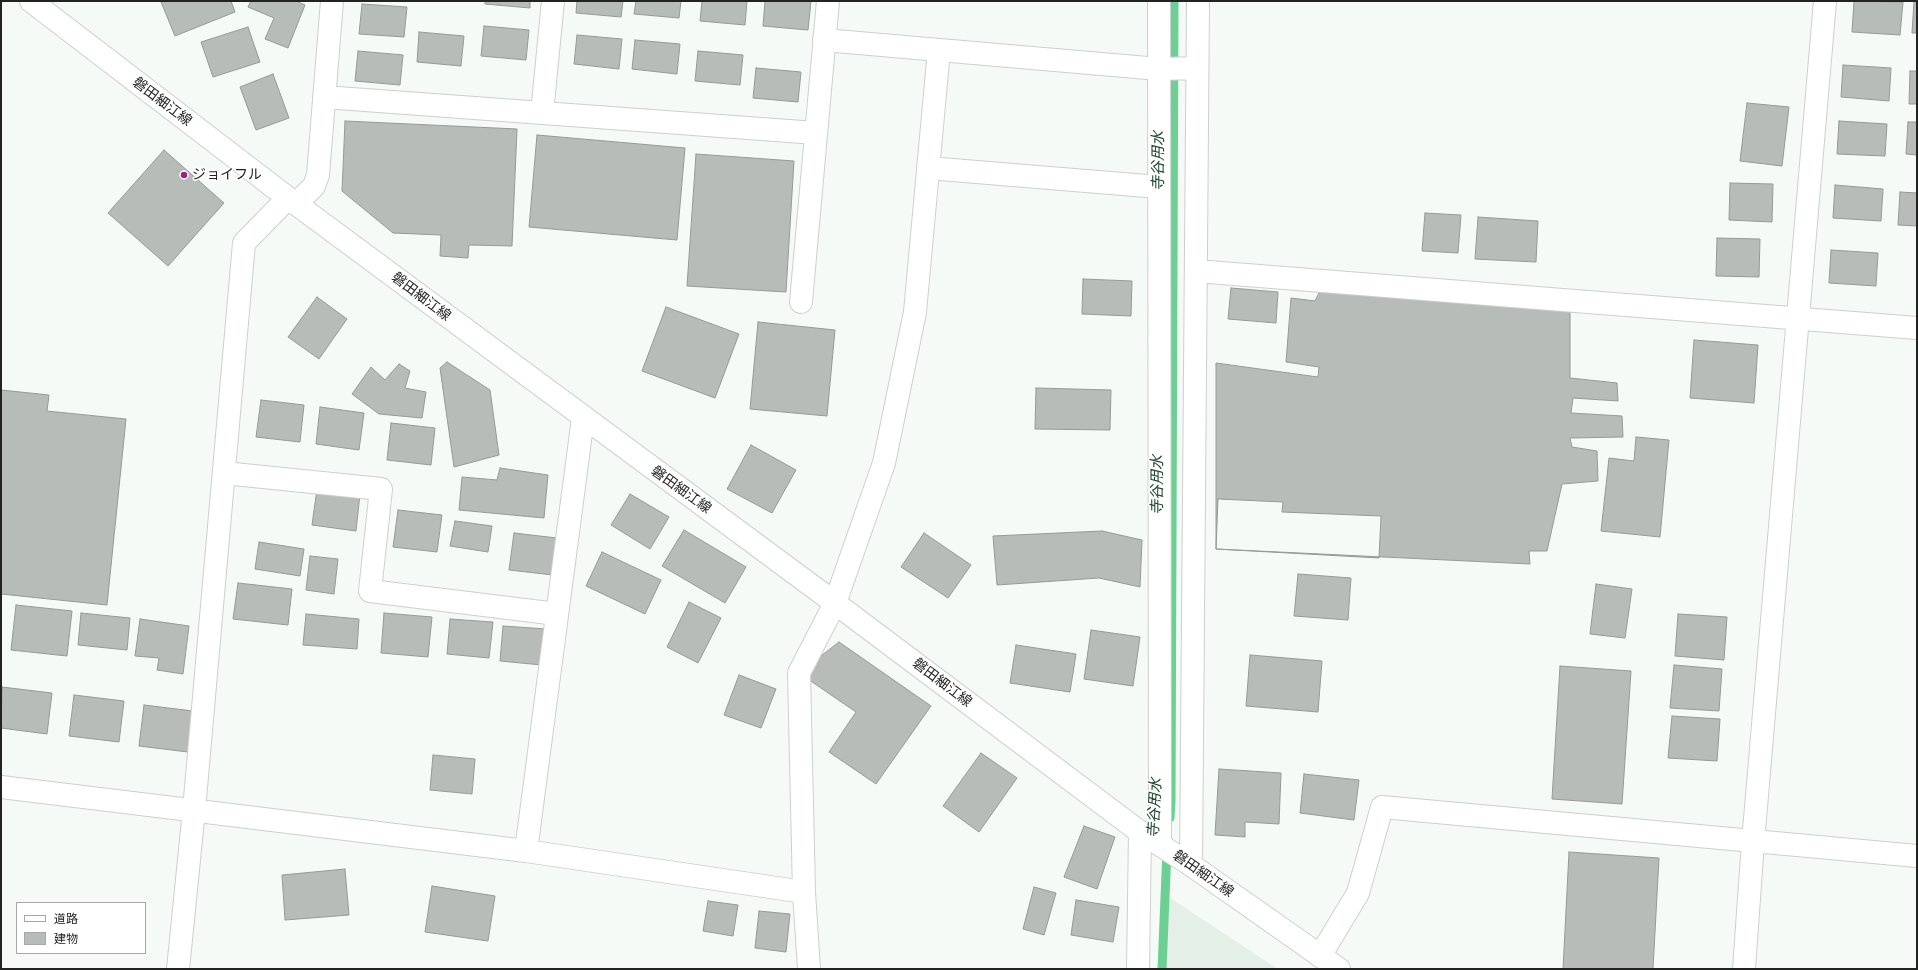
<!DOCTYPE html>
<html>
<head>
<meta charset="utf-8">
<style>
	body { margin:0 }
	#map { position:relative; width:1918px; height:970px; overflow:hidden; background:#f5faf7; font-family:"Noto Sans","Noto Sans JP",sans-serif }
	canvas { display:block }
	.frame { position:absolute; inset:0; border:2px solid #212221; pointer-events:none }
	.legend { position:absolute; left:16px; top:902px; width:130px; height:52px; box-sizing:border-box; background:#fff; border:1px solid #a6a7a6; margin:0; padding:5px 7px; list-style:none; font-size:12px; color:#212221 }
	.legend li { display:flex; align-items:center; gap:8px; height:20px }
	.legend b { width:20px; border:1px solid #a6a7a6 }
</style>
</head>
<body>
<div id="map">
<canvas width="1918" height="970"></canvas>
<div class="frame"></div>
<ul class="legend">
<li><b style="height:5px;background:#fff"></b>道路</li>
<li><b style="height:11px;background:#b8bcb9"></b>建物</li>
</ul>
</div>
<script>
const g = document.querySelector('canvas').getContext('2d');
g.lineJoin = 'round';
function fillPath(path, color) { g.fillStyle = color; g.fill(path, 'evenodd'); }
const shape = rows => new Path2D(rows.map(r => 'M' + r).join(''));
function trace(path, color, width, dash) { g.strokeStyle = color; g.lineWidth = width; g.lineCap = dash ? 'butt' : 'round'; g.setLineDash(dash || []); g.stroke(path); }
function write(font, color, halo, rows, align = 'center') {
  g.font = font + ' "Noto Sans","Noto Sans JP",sans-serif'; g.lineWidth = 3; g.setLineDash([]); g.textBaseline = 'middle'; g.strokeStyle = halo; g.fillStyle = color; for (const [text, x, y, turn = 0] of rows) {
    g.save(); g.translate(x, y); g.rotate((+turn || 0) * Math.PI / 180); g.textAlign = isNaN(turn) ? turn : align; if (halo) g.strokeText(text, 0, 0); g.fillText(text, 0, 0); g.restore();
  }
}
const built = shape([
	[1164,894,1278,969,1164,969]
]);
const stream = shape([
	[1170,818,1171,801,1174,1],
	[1162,969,1167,850]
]);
const building = shape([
	[163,1,231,1,235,12,175,36,161,2,163,1],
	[251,1,296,1,305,5,288,48,265,39,274,18,248,7,251,1],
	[485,1,530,1,530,8,485,4,485,1],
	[577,1,623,1,621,17,576,13,577,1],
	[636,1,681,1,679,18,634,14,636,1],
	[702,1,747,1,745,25,700,21,702,1],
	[765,1,811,1,808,30,763,26,765,1],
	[1854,1,1903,2,1900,35,1852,32,1854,1],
	[1914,1,1917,1,1917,33,1912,33,1914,1],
	[362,4,407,7,404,37,359,34,362,4],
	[484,26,529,30,526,60,481,56,484,26],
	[248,27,260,62,213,77,201,42,248,27],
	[419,32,464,36,461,66,417,62,419,32],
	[577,35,622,39,619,69,574,64,577,35],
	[635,40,680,44,677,74,632,69,635,40],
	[358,51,403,55,400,85,355,81,358,51],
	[698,51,743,55,740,85,695,81,698,51],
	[1843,65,1891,68,1889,101,1841,97,1843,65],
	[756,68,801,72,798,102,753,98,756,68],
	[1910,71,1917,71,1917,104,1909,104,1910,71],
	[273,74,289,118,256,130,240,87,273,74],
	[1747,103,1789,107,1782,166,1740,161,1747,103],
	[345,121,517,129,512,246,469,245,468,258,440,256,441,235,393,233,342,191,345,121],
	[1839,121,1887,124,1885,156,1837,154,1839,121],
	[1908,122,1917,122,1917,155,1906,154,1908,122],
	[537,135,685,148,677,240,529,227,537,135],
	[164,150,224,203,168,266,108,213,164,150],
	[696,154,794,161,786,292,687,286,696,154],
	[1730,183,1773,184,1772,222,1729,220,1730,183],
	[1835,185,1883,189,1881,221,1833,218,1835,185],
	[1900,192,1917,193,1917,226,1898,225,1900,192],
	[1425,213,1461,215,1458,253,1422,251,1425,213],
	[1478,217,1538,221,1536,262,1475,259,1478,217],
	[1717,238,1760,239,1759,277,1716,276,1717,238],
	[1831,250,1878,253,1876,286,1829,283,1831,250],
	[1083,279,1132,281,1131,316,1082,314,1083,279],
	[1231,288,1278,292,1276,323,1228,319,1231,288],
	[1320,291,1570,311,1570,378,1617,383,1618,401,1573,398,1571,413,1622,416,1623,437,1570,438,1572,447,1597,451,1598,481,1562,484,1547,551,1529,551,1530,564,1216,549,1216,363,1318,377,1319,367,1286,362,1291,298,1315,301,1320,291],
	[317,297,347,319,319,359,288,337,317,297],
	[666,307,739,334,715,398,642,371,666,307],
	[758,322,835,330,827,416,750,409,758,322],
	[1694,340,1758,345,1754,403,1690,398,1694,340],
	[447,362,490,390,499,455,454,467,440,368,447,362],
	[399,364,410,371,405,388,426,392,422,418,379,414,352,394,371,367,385,380,399,364],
	[1036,388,1111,390,1110,430,1035,429,1036,388],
	[1,390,49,395,47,411,126,419,107,605,1,594,1,390],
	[261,400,304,405,300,442,256,437,261,400],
	[320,407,364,413,359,450,316,444,320,407],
	[391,423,435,428,431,465,387,460,391,423],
	[1636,437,1669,440,1660,537,1601,531,1609,458,1634,461,1636,437],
	[751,445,796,470,772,513,727,489,751,445],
	[500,468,548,475,544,518,459,510,462,477,497,480,500,468],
	[317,489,360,494,356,531,312,525,317,489],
	[630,494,669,517,650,549,611,525,630,494],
	[1218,499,1283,502,1282,512,1381,516,1379,558,1216,549,1218,499],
	[398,510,442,515,437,552,393,547,398,510],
	[455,521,492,526,488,552,450,546,455,521],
	[684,530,746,567,725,603,662,566,684,530],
	[1102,531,1142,540,1140,587,1099,578,997,585,993,536,1102,531],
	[514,533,557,538,553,575,509,570,514,533],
	[924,533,971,565,948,598,901,567,924,533],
	[259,542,304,549,300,576,255,569,259,542],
	[602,552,661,580,645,614,586,586,602,552],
	[310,556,338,559,334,594,306,590,310,556],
	[1298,574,1351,578,1348,620,1294,616,1298,574],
	[238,583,292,589,288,625,233,619,238,583],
	[1596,584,1632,589,1625,638,1590,634,1596,584],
	[689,602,721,618,698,663,667,647,689,602],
	[16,605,72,611,67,656,11,650,16,605],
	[81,613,130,618,127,650,78,645,81,613],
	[384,613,432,617,428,657,381,653,384,613],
	[306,614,359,619,357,649,303,645,306,614],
	[1678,614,1727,617,1724,660,1675,656,1678,614],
	[140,619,189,626,183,674,157,670,159,658,135,656,140,619],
	[450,619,493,622,489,658,447,654,450,619],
	[503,626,546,629,542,665,500,661,503,626],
	[1091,630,1140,637,1133,686,1084,679,1091,630],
	[839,642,931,706,876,784,829,752,856,712,799,673,839,642],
	[1016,645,1076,654,1070,692,1010,683,1016,645],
	[1250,655,1322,661,1318,712,1246,706,1250,655],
	[1674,665,1722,669,1719,711,1670,708,1674,665],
	[1560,666,1631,671,1622,804,1552,799,1560,666],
	[739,675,776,689,761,728,724,715,739,675],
	[2,687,52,693,47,734,1,728,2,687],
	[74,695,124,701,119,742,69,736,74,695],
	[144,705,193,711,188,752,139,746,144,705],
	[1672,716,1720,719,1717,761,1668,758,1672,716],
	[981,753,1017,778,979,832,943,806,981,753],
	[433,755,475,759,472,794,430,790,433,755],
	[1219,769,1281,773,1279,824,1245,822,1245,837,1215,835,1219,769],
	[1304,774,1359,780,1354,820,1300,813,1304,774],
	[1084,826,1115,837,1097,889,1064,877,1084,826],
	[1569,852,1659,858,1653,969,1563,969,1569,852],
	[345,869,349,915,285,920,282,875,345,869],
	[432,886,495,896,488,941,425,932,432,886],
	[1034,887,1056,893,1044,935,1023,929,1034,887],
	[1076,900,1119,907,1113,942,1071,935,1076,900],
	[708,901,738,905,733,936,703,931,708,901],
	[759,911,790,914,786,952,755,948,759,911]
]);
const minor = shape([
	[1159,1,1160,844],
	[824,40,1159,69,1197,68],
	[324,97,816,133],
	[542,113,553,1],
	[928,168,1159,187],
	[296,204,314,186,318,175,332,1],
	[1196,271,1917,328],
	[801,302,828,1],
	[224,473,381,489,370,591,557,614],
	[1,787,526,851,804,892],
	[526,851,583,418],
	[1191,865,1198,1],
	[1320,956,1358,893,1382,807,1917,856],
	[178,969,194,810,244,243,288,198],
	[809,969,804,892,799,673,835,603,884,463,915,312,939,50],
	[1138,969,1140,832],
	[1744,969,1753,842,1825,1]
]);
const major = shape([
	[31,1,288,198,835,603,1140,832,1191,865,1339,969]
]);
const markers = [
	[184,175,4,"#992582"]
];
const streetNames = [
	["磐田細江線",162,102,37],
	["磐田細江線",421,297,37],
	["磐田細江線",681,490,36],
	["磐田細江線",942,683,37],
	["磐田細江線",1203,874,35]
];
const poiNames = [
	["ジョイフル",192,175]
];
const waterNames = [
	["寺谷用水",1159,161,-90],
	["寺谷用水",1158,485,-90],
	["寺谷用水",1155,808,-87]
];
fillPath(built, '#e4efe8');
trace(stream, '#6cd095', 9);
fillPath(building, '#b8bcb9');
trace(building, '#969997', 1);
trace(minor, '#ccd0cd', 24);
trace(major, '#ccd0cd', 24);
trace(minor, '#fff', 22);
trace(major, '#fff', 22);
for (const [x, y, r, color] of markers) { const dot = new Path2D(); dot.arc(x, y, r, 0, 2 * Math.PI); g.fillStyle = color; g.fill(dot); trace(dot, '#fff', 1.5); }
write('14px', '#212221', '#fff', streetNames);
write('14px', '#212221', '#fff', poiNames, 'left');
write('italic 15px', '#1d462e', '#fff', waterNames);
</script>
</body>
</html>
